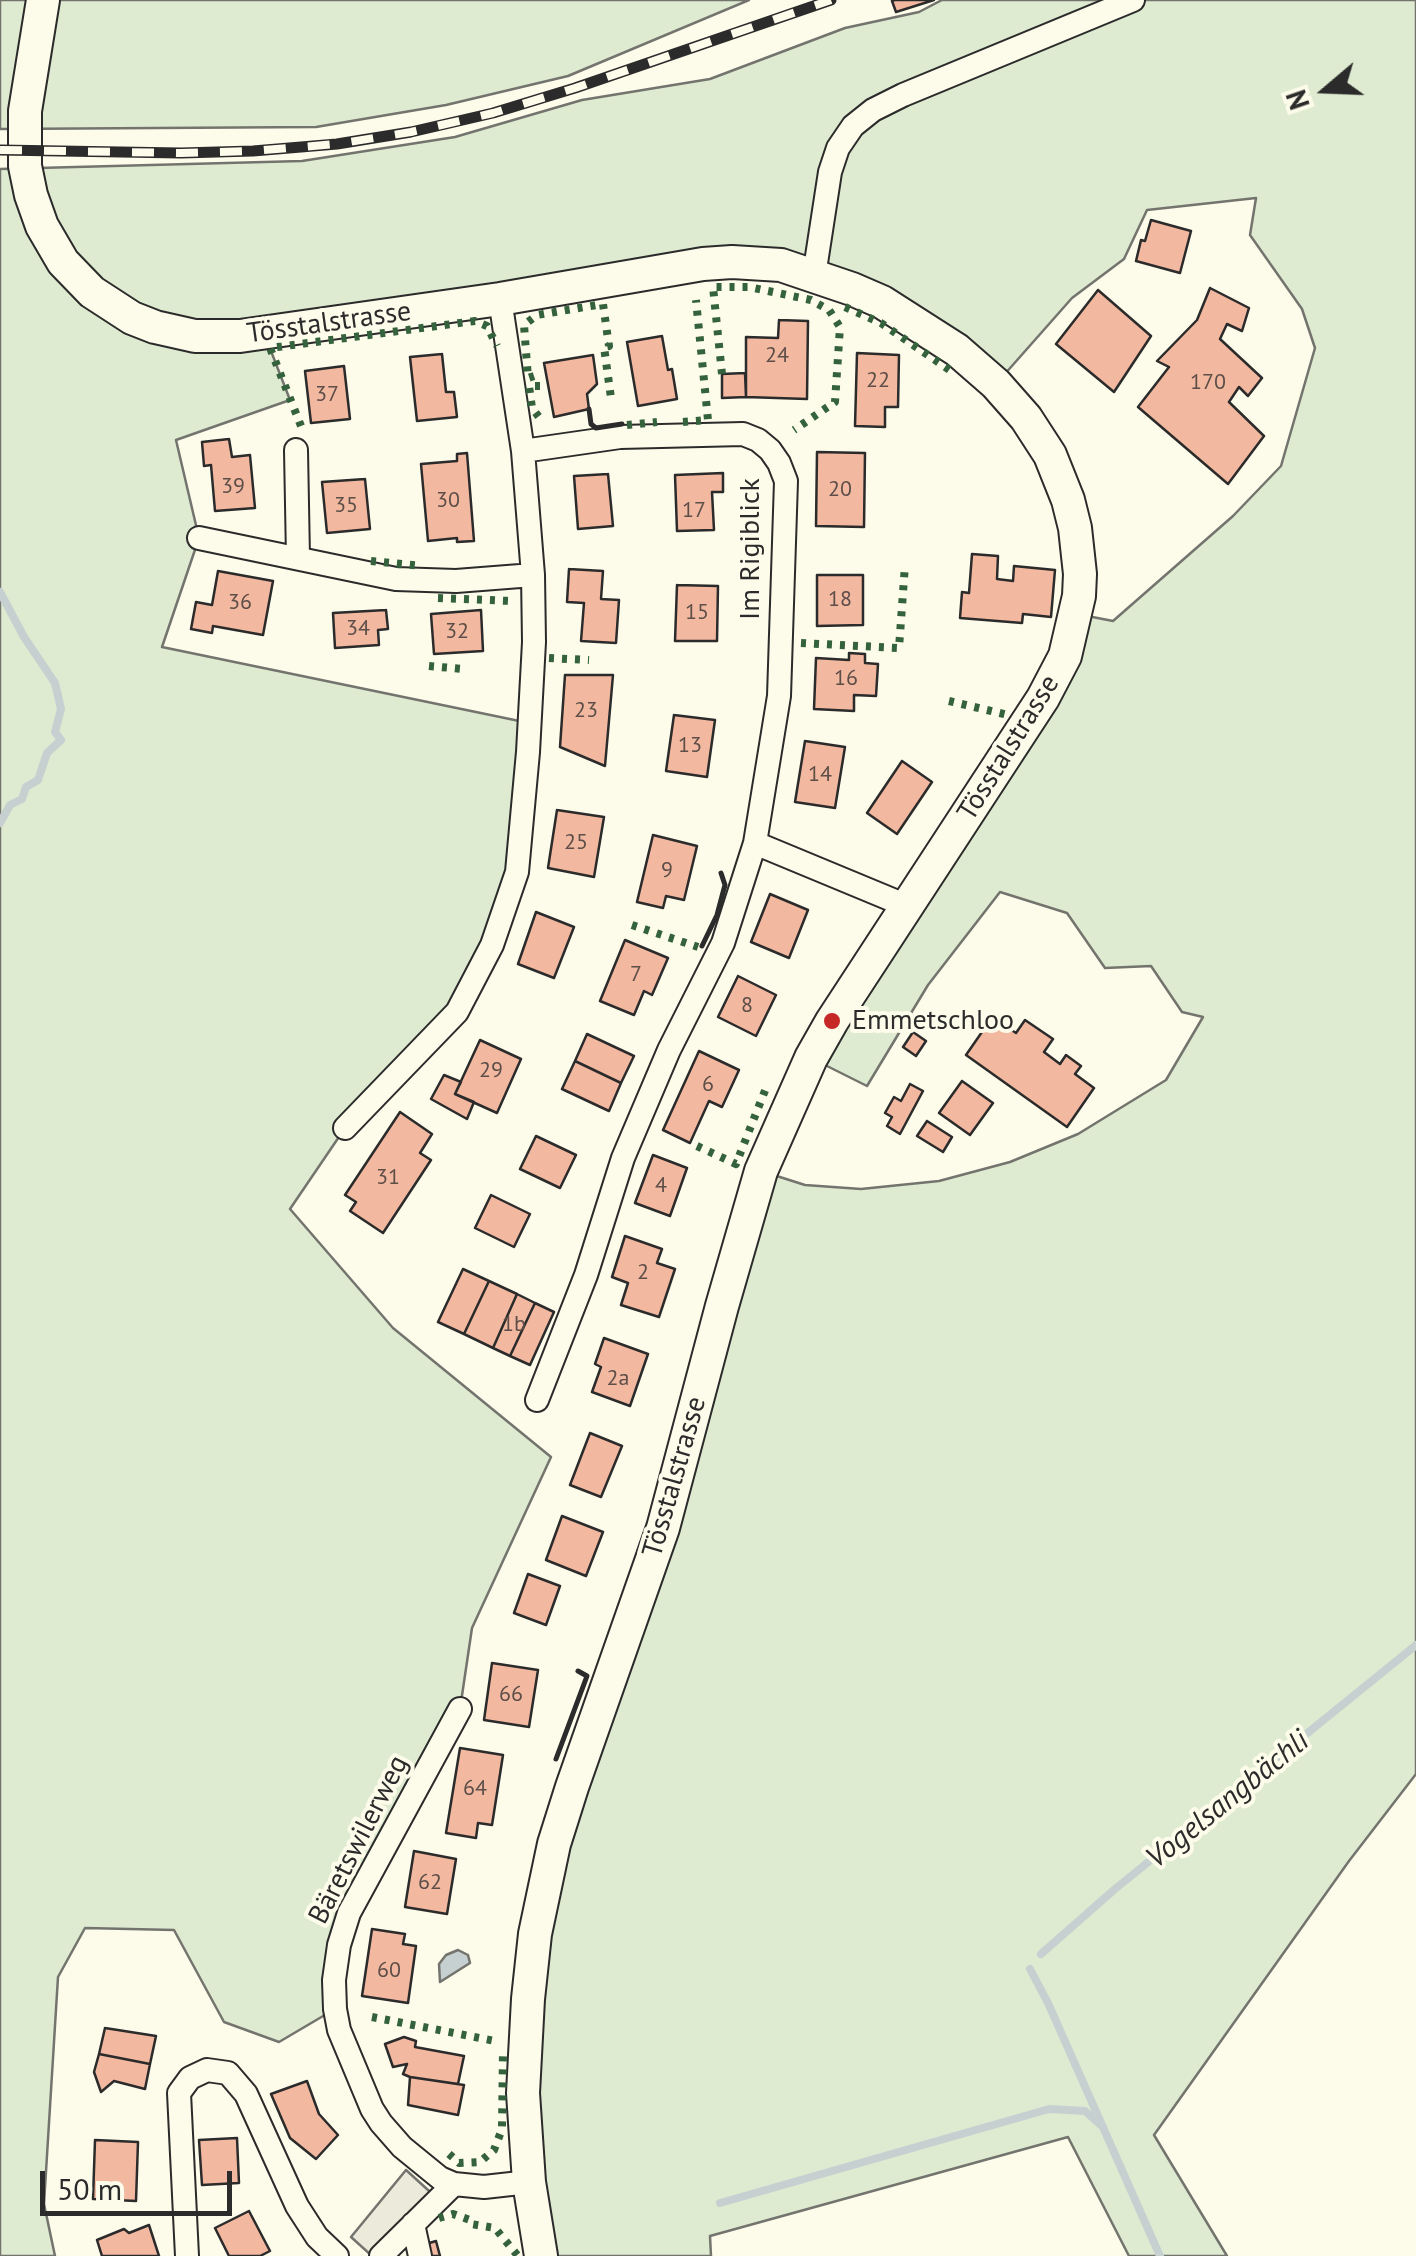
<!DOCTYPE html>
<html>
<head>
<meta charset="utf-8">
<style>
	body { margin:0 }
	#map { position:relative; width:1416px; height:2256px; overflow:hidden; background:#fdfbea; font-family:"PT Sans",sans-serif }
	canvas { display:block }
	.north { position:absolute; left:1276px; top:40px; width:100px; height:100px; -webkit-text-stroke:8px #fdfbea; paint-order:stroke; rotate:251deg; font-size:28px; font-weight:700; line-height:40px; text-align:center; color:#2b2b2b }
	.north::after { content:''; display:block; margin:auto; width:35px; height:45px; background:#2b2b2b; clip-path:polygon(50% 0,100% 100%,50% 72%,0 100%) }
	.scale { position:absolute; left:40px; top:2171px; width:192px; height:45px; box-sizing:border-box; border:5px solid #2b2b2b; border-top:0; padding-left:12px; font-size:30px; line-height:35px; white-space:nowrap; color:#2b2b2b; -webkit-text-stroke:8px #fdfbea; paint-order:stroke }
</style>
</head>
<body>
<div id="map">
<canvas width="1416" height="2256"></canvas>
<div class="north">N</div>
<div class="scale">50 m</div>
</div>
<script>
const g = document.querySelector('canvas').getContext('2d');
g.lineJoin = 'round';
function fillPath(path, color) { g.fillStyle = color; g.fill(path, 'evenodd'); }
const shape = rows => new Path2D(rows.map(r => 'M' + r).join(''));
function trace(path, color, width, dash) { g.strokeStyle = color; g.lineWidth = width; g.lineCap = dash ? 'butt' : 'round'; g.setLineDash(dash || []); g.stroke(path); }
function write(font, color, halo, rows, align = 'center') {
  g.font = font + ' "PT Sans",sans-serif'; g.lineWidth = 8; g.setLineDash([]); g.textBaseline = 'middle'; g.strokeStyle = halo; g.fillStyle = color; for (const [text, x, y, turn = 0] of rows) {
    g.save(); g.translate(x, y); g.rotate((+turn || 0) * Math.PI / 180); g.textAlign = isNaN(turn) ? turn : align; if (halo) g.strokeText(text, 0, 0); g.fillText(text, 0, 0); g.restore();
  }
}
const green = shape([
	[0,0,749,0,568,76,446,105,316,127,0,129,0,0],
	[942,0,1416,0,1416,1774,1349,1861,1154,2135,1227,2256,1129,2256,1068,2137,710,2236,711,2256,544,2256,529,2181,554,1844,761,1171,805,1185,861,1189,939,1181,1010,1162,1078,1134,1166,1080,1203,1017,1182,1012,1151,966,1105,968,1067,913,1000,892,928,985,867,1086,811,1058,1077,614,1113,621,1233,516,1281,466,1315,348,1302,309,1250,235,1256,198,1147,210,1124,259,1072,298,996,384,957,349,781,265,264,333,290,400,176,440,199,538,162,647,529,723,517,872,457,1012,345,1128,290,1209,393,1328,551,1457,472,1628,460,1709,349,1913,335,2009,279,2042,224,2022,174,1930,85,1928,58,1977,44,2204,55,2256,0,2256,0,169,302,161,455,137,582,100,710,79,845,28,919,12,942,0]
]);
const parking = shape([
	[406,2170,439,2200,372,2256,351,2237,406,2170]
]);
const water = shape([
	[458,1950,468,1955,470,1963,440,1982,439,1964,446,1955,458,1950]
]);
const stream = shape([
	[0,592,24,637,55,683,61,709,55,732,61,740,47,753,38,780,26,787,22,799,10,805,0,823],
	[1041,1954,1115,1889,1416,1645],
	[1030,1969,1048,2003,1160,2256],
	[720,2203,1049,2109,1085,2111,1103,2127]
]);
const building = shape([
	[895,0,934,0,896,12,892,1,895,0],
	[1151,220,1191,231,1180,273,1136,261,1141,240,1145,241,1151,220],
	[1210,288,1249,308,1242,331,1227,324,1220,339,1262,378,1248,396,1239,387,1229,402,1264,436,1228,484,1138,407,1169,367,1157,361,1197,320,1210,288],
	[1098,290,1151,336,1114,392,1056,344,1098,290],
	[779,320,808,321,807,399,746,397,746,337,778,338,779,320],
	[662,336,668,370,672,369,677,399,638,406,627,342,662,336],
	[857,353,899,355,898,407,885,407,885,427,855,426,857,353],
	[442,354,446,392,454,392,457,417,417,421,410,357,442,354],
	[593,355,597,384,587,394,589,409,554,417,544,363,593,355],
	[344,366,350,419,311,423,305,371,344,366],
	[745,373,746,397,722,398,722,374,745,373],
	[229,439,232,457,250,455,255,508,215,511,211,465,204,466,202,442,229,439],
	[817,452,865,453,864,527,816,526,817,452],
	[467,453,474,541,457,542,457,538,428,541,421,464,457,461,457,454,467,453],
	[723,473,723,492,712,492,714,530,677,531,675,475,723,473],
	[608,474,613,526,578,529,574,476,608,474],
	[365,479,370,529,327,533,322,482,365,479],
	[972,554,998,556,997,579,1013,581,1014,566,1055,570,1051,617,1023,614,1022,623,960,618,962,592,969,593,972,554],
	[569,569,603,571,601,599,619,600,616,643,581,641,584,603,567,602,569,569],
	[218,571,273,581,263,635,213,626,212,633,191,629,196,602,212,605,218,571],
	[817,575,863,575,863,625,817,626,817,575],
	[677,585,718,586,717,641,675,641,677,585],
	[386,610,388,629,378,630,379,645,335,648,333,613,386,610],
	[481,610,483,651,434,654,431,614,481,610],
	[849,653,865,654,865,663,878,664,876,696,854,695,854,711,814,709,816,658,849,660,849,653],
	[565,675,613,675,605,766,560,747,565,675],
	[674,715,715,720,707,777,666,771,674,715],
	[805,741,845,747,835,808,795,802,805,741],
	[902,761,932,782,897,834,867,813,902,761],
	[557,810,604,817,594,877,548,868,557,810],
	[653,835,697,846,684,900,666,896,663,908,637,902,653,835],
	[770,894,808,910,789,958,751,942,770,894],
	[536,912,574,927,554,978,518,964,536,912],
	[625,940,668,958,652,995,644,991,634,1015,600,1001,625,940],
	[738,976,776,995,756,1036,718,1017,738,976],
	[991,1019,1005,1030,1007,1027,1016,1033,1025,1020,1053,1039,1044,1052,1060,1064,1066,1055,1081,1066,1075,1074,1094,1088,1067,1127,966,1055,991,1019],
	[913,1032,926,1041,916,1056,903,1047,913,1032],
	[587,1034,634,1056,621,1083,575,1061,587,1034],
	[480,1040,521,1059,497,1113,455,1094,480,1040],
	[699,1051,739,1070,722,1107,709,1101,690,1143,663,1130,699,1051],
	[575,1061,621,1083,609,1111,562,1089,575,1061],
	[444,1075,461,1082,455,1094,474,1102,467,1119,431,1099,444,1075],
	[962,1081,993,1103,970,1135,939,1113,962,1081],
	[910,1084,923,1091,900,1134,887,1126,892,1117,885,1113,894,1097,901,1101,910,1084],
	[400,1112,432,1134,420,1153,431,1160,383,1233,350,1211,356,1202,345,1195,400,1112],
	[927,1121,952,1137,943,1152,917,1136,927,1121],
	[536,1136,576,1155,560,1188,520,1169,536,1136],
	[653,1155,687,1168,670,1216,635,1203,653,1155],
	[491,1195,530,1214,514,1247,475,1228,491,1195],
	[625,1236,662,1249,657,1263,675,1269,659,1317,621,1305,628,1283,612,1277,625,1236],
	[463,1269,489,1281,464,1334,438,1322,463,1269],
	[489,1281,517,1294,493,1348,464,1334,489,1281],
	[517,1294,535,1303,510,1356,493,1348,517,1294],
	[535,1303,554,1312,530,1365,510,1356,535,1303],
	[604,1338,648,1354,630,1406,592,1392,601,1367,595,1364,604,1338],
	[590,1433,622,1446,601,1497,570,1485,590,1433],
	[562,1516,603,1532,586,1576,546,1560,562,1516],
	[528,1574,560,1586,546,1625,514,1613,528,1574],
	[492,1663,538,1670,529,1727,484,1720,492,1663],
	[460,1748,503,1755,492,1825,478,1823,476,1838,446,1833,460,1748],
	[414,1851,456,1859,447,1914,405,1907,414,1851],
	[372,1929,405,1934,403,1944,416,1946,408,2003,362,1996,372,1929],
	[105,2028,156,2036,150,2064,99,2054,105,2028],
	[404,2037,416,2041,415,2047,464,2056,458,2084,410,2077,403,2074,407,2064,393,2067,385,2044,404,2037],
	[99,2054,150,2064,145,2089,114,2081,101,2092,94,2072,99,2054],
	[410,2077,464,2085,458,2115,408,2105,410,2077],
	[307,2081,319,2114,338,2135,316,2159,290,2138,271,2094,307,2081],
	[237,2138,239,2183,202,2185,199,2140,237,2138],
	[95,2140,138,2142,136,2201,93,2199,95,2140],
	[249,2211,270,2251,260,2256,229,2256,215,2228,249,2211],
	[149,2225,159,2256,102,2256,97,2240,124,2229,129,2233,149,2225],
	[436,2241,440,2256,429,2256,426,2244,436,2241]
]);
const street = shape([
	[814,276,830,172,838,148,853,126,873,110,903,95,1133,0],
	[296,450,298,558],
	[523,451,620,437,743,434,758,440,770,450,779,463,786,481,779,696,755,843,723,943,669,1050,623,1158,586,1275,537,1400],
	[199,538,396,579,456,581,533,575],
	[755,843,907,906],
	[345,1128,457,1012,492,945,517,872,528,752,534,642,533,575,523,451,500,299],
	[460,1709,349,1913,339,1945,334,1980,335,2009,339,2030,372,2109,381,2123,402,2147,440,2178,454,2184,484,2187,529,2182],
	[413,2224,420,2256],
	[187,2256,179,2093,190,2078,207,2070,228,2073,246,2094,297,2206,317,2237,337,2256],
	[381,2256,454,2184]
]);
const secondary = shape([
	[43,0,25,111,25,166,31,195,42,226,63,262,92,292,132,318,155,327,195,336,240,336,500,299,703,264,732,262,781,265,852,289,882,302,957,350,996,384,1026,418,1050,455,1068,500,1075,528,1080,574,1079,596,1065,656,1043,698,832,1021,811,1058,761,1171,722,1306,663,1528,572,1787,554,1844,535,1934,528,1999,523,2093,529,2182,541,2256]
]);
const rail = shape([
	[0,150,181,153,253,151,337,144,411,132,493,113,575,88,831,0]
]);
const hedge = shape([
	[845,307,881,323,954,373],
	[722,374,713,287,749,287,811,300,829,310,840,327,835,402,794,430],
	[534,376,528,378,524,325,537,315,603,304,609,346,604,347,611,398],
	[540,386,529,386,532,408,542,421],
	[683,422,708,420,696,300],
	[627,425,657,422],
	[301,426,270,348,475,321,487,326,497,346],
	[371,561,422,566],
	[438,598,512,601],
	[801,643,899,648,905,565],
	[549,658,589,660],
	[429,666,463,669],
	[949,701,1008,715],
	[632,925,698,947],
	[697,1146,736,1164,768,1083],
	[372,2017,495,2041],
	[449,2154,459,2163,480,2162,494,2150,502,2129,503,2051],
	[439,2218,453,2214,470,2220,471,2224,495,2228,518,2256]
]);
const wall = shape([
	[589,409,591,424,596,428,622,424],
	[702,946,717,915,725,885,721,873],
	[556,1759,587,1676,578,1671]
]);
const markers = [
	[832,1021,10,"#c62828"]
];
const numberNames = [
	["24",777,356],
	["22",878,381],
	["170",1208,383],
	["37",327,395],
	["39",233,487],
	["20",840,490],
	["30",448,501],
	["35",346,506],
	["17",694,511],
	["18",840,600],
	["36",240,603],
	["15",697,613],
	["34",358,629],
	["32",457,632],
	["16",846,679],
	["23",586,711],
	["13",690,746],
	["14",820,775],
	["25",576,843],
	["9",667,871],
	["7",636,975],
	["8",747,1006],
	["29",491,1071],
	["6",708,1085],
	["31",388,1178],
	["4",661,1186],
	["2",643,1273],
	["1b",514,1325],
	["2a",618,1379],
	["66",511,1695],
	["64",475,1789],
	["62",430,1883],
	["60",389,1971]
];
const streetNames = [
	["Tösstalstrasse",329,323,-8],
	["Im Rigiblick",751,549,-90],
	["Tösstalstrasse",1009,748,-58],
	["Tösstalstrasse",675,1477,-74],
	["Bäretswilerweg",359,1840,-63]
];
const poiNames = [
	["Emmetschloo",852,1021]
];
const waterNames = [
	["Vogelsangbächli",1228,1800,-39]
];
fillPath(green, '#deebd1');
trace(green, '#74746e', 2.5);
fillPath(parking, '#eceadb');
trace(parking, '#74746e', 2.5);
fillPath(water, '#c7d0d0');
trace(water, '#74746e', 2.5);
trace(stream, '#c7d0d0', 8);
fillPath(building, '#f2b8a0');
trace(building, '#2b2b2b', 2.5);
trace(street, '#2b2b2b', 26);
trace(secondary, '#2b2b2b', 36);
trace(street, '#fdfbea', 22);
trace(secondary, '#fdfbea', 32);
trace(rail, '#2b2b2b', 11);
trace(rail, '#fdfbea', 8, [22]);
trace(hedge, '#34623c', 8, [5, 8]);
trace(wall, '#2b2b2b', 5);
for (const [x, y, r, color] of markers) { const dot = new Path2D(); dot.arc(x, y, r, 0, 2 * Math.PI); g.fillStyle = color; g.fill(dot); trace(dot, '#fdfbea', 4); }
write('22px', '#5d4e48', null, numberNames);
write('28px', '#2b2b2b', '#fdfbea', streetNames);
write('28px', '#2b2b2b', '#fdfbea', poiNames, 'left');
write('italic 30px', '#2b2b2b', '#fdfbea', waterNames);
</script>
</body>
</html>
